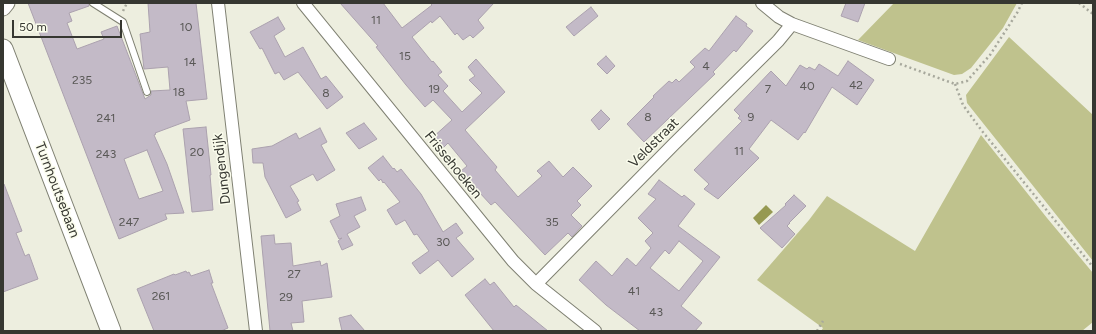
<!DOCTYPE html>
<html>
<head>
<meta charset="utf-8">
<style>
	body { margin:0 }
	#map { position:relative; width:1096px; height:334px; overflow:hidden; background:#edeedf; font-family:Figtree,sans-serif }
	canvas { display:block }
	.frame { position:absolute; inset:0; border:4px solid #363731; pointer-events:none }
	.scale { position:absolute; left:12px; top:20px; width:110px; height:18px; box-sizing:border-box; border:2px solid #363731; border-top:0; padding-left:5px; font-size:12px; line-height:14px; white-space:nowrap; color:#363731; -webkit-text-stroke:3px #fafcec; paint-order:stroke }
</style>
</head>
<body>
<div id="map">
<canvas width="1096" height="334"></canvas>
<div class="frame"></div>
<div class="scale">50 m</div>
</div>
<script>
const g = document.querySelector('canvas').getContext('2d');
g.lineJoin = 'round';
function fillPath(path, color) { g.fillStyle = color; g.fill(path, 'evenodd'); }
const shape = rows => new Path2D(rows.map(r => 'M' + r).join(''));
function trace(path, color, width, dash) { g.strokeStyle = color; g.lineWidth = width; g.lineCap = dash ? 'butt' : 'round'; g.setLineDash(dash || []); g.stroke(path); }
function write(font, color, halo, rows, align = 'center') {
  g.font = font + ' Figtree,sans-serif'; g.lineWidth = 3; g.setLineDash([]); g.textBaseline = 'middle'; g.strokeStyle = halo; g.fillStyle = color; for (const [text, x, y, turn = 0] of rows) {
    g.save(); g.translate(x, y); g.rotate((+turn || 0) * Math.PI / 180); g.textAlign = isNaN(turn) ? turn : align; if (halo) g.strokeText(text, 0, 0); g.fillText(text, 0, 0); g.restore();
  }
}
const green = shape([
	[894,3,1017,3,1003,28,971,68,962,74,954,75,858,40],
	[1009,37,1093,115,1093,261,967,103,966,95],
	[981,135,1047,218,1093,273,1093,322,1082,331,821,331,823,328,757,280,809,220,827,196,915,251]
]);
const water = shape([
	[766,205,773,212,759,225,753,218]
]);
const building = shape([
	[28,3,89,3,89,6,69,13,72,21,67,23,77,49,104,39,101,32,117,26,145,99,151,95,151,91,170,90,168,67,144,69,140,34,150,32,148,3,196,3,207,99,186,101,190,120,155,133,156,134,154,135,167,164,184,213,165,214,167,219,119,239,28,3],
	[147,150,163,191,139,199,124,159,147,150],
	[340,3,383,3,402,28,432,5,430,3,494,3,478,20,484,28,473,38,470,35,463,40,457,33,455,35,440,16,432,23,431,21,412,37,432,62,433,61,442,72,438,75,448,86,443,91,462,112,482,93,469,80,475,76,468,67,476,59,505,92,465,130,497,167,495,170,518,197,542,176,537,171,549,161,563,177,573,167,592,186,577,201,581,205,571,215,582,226,572,237,568,233,545,255,495,202,491,205,479,192,461,171,467,166,448,143,442,149,432,138,452,120,433,100,425,107,406,85,376,47,378,46,340,3],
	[846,3,865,3,858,22,841,16,846,3],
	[591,7,598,16,574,36,566,27,591,7],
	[736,16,747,24,746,26,753,31,736,52,734,50,713,72,715,74,644,142,627,124,654,97,653,96,669,81,672,83,676,79,679,82,695,67,690,62,705,48,709,51,736,16],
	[278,17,285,29,274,36,285,57,303,47,321,79,326,76,343,97,327,109,298,72,284,80,279,72,275,74,262,48,260,49,250,32,278,17],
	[606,56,615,66,607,74,597,64,606,56],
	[848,61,874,80,857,105,832,87,805,133,804,132,798,140,771,120,749,149,759,158,718,199,704,189,709,184,694,170,742,121,738,118,740,116,734,110,771,71,786,86,800,65,807,69,809,67,815,70,819,64,838,76,848,61],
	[601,110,610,119,599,130,591,120,601,110],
	[364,123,377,139,359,149,346,133,364,123],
	[206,127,211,175,210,175,213,210,192,212,183,129,206,127],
	[320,128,327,142,321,145,335,170,317,181,313,174,290,186,299,201,297,202,301,210,286,218,265,177,263,163,253,163,252,149,272,146,296,133,299,139,320,128],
	[383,156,393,169,394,168,397,172,401,169,421,194,443,232,456,223,463,233,456,238,474,259,452,277,438,260,420,274,412,263,429,251,417,234,414,235,405,220,396,225,387,210,400,202,384,182,383,183,381,179,379,181,368,168,383,156],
	[659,180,682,197,684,195,695,204,678,226,720,257,681,306,702,323,695,331,640,331,606,305,579,280,596,261,612,276,627,258,636,266,651,248,645,241,653,233,638,218,656,199,648,194,659,180],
	[679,241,703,261,679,291,650,268,665,250,669,254,679,241],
	[3,184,4,184,22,231,16,233,25,256,29,254,38,279,3,292,3,184],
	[794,195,806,206,789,223,790,223,787,226,795,234,782,248,760,228,786,205,785,204,794,195],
	[361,197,366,210,354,216,360,227,347,234,353,245,342,250,338,241,342,238,339,239,330,221,340,216,336,204,361,197],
	[274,235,275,244,291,243,293,266,320,261,321,266,327,263,332,297,302,301,304,322,291,323,293,331,270,331,261,236,274,235],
	[209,270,213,283,211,283,228,328,221,331,154,331,137,289,174,274,175,275,186,271,187,273,189,272,191,276,209,270],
	[485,279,490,285,494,282,514,307,516,305,548,331,494,331,465,295,485,279],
	[351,315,365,331,342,331,339,318,351,315]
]);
const path = shape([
	[1079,3,1093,14],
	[123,11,127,3],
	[900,64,955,84,967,81,990,55,1017,13,1022,3],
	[955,84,963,105,982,131,1093,267],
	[817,331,823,321]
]);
const service = shape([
	[93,3,123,22,147,92]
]);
const minor = shape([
	[218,3,256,331],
	[303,3,513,261,536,284,595,331],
	[762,3,779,17,792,24,889,59],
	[536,284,673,145,778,41,792,24]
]);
const tertiary = shape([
	[3,8,7,3]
]);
const primary = shape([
	[3,49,111,331]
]);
const numberNames = [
	["11",376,20],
	["10",186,27],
	["15",405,56],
	["14",190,62],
	["4",706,66],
	["235",82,80],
	["42",856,85],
	["40",807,86],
	["19",434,89],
	["7",768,89],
	["18",179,92],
	["8",326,93],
	["8",648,117],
	["9",751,117],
	["241",106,118],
	["11",739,151],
	["20",197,152],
	["243",106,154],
	["247",129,222],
	["35",552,222],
	["30",443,242],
	["27",294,274],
	["41",634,291],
	["261",161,296],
	["29",286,297],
	["43",656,312]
];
const streetNames = [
	["Veldstraat",654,143,-45],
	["Frissehoeken",453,165,51],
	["Dungendijk",222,169,-97],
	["Turnhoutsebaan",57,190,69]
];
fillPath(green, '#bfc28d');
fillPath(water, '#969952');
fillPath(building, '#c3bac7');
trace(building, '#aba1ae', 1);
trace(service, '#7f8072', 8);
trace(minor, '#7f8072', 14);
trace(tertiary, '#7f8072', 17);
trace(primary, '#7f8072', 21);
trace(path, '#a7a89c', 2.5, [2, 3]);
trace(service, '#fff', 6);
trace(minor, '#fff', 12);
trace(tertiary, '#fff', 15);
trace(primary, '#fff', 19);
write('12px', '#595856', null, numberNames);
write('14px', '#363731', '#fafcec', streetNames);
</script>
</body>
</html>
